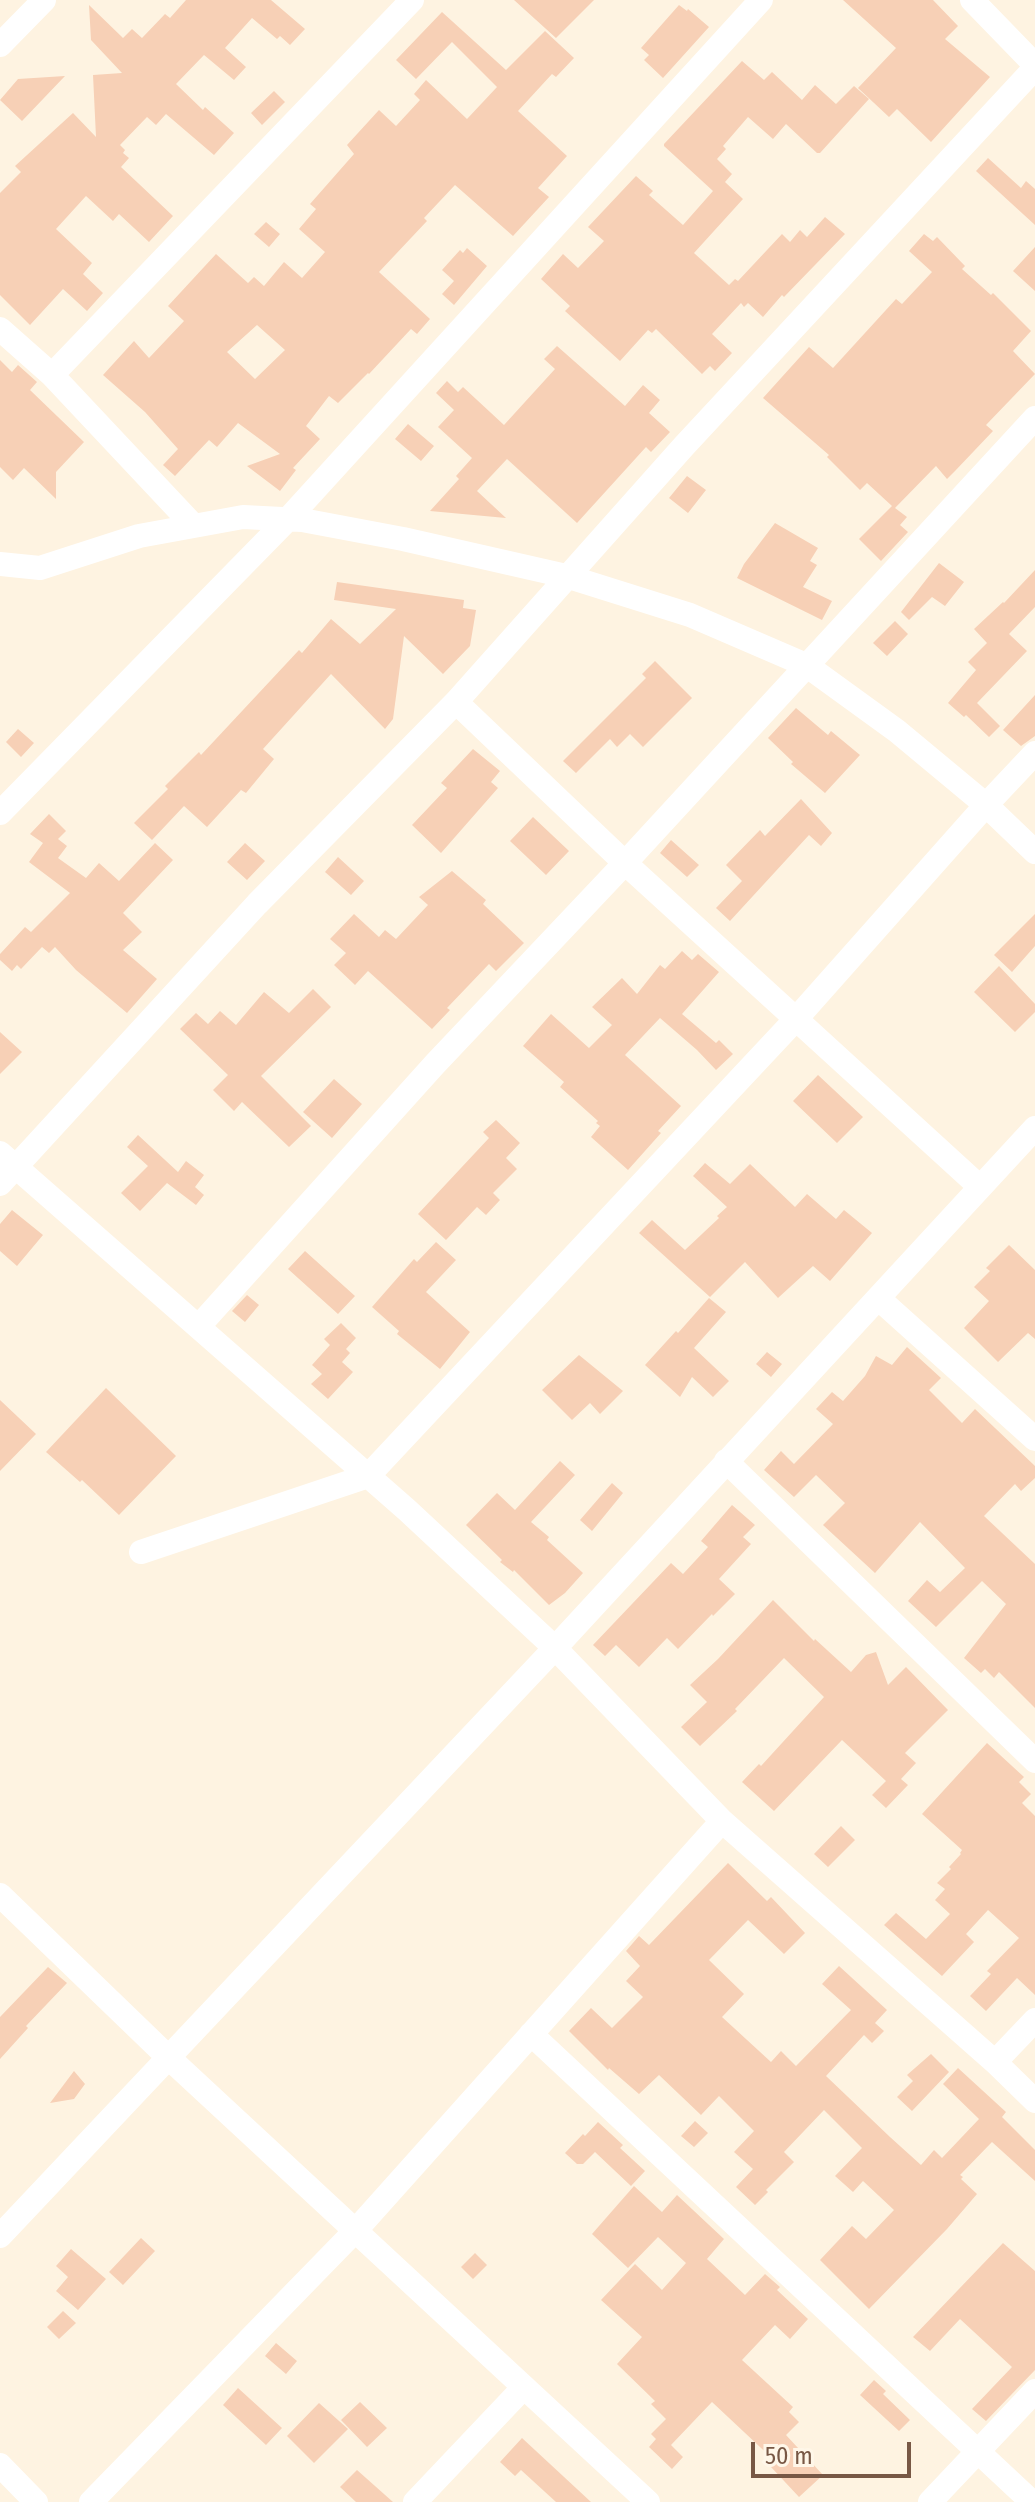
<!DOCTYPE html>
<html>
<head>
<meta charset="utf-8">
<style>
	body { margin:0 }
	#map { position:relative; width:1035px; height:2502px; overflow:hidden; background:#fef3e1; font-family:"Fira Sans Condensed",sans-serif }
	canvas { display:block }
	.scale { position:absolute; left:751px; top:2442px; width:160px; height:36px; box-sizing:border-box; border:4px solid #785845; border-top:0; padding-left:10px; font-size:24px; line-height:28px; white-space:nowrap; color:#785845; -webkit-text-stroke:6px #fff7e9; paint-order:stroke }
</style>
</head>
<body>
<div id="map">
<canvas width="1035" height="2502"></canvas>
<div class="scale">50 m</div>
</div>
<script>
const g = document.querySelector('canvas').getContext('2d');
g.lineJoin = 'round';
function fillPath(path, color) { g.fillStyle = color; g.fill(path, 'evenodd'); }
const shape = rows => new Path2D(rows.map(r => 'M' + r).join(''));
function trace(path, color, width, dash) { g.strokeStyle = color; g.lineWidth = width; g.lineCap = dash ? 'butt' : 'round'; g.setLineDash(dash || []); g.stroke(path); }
const building = shape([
	[186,0,271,0,305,29,290,45,280,36,277,39,252,18,225,48,246,67,234,80,204,55,176,84,203,110,205,107,234,133,214,155,166,114,156,125,147,117,120,145,125,150,123,153,129,158,121,167,173,216,149,242,119,214,113,221,86,196,56,229,92,263,83,274,103,293,87,311,63,289,30,325,0,295,0,193,21,172,15,166,73,113,96,137,93,75,122,73,91,40,89,5,123,38,132,29,142,38,165,14,170,18],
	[514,0,594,0,556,38],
	[843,0,933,0,958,26,945,39,990,77,931,142,897,109,889,117,858,88,896,48],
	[679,5,687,11,688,9,709,27,663,78,644,60,649,55,641,48],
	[442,12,506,70,545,31,574,58,556,77,552,74,518,111,567,156,538,188,549,197,513,236,455,185,424,218,427,221,379,272,430,319,417,334,411,329,369,374,368,373,338,403,329,396,306,426,320,439,293,468,296,470,280,491,247,466,280,454,238,423,217,447,209,440,175,476,163,465,178,449,145,412,103,375,134,341,149,358,184,321,168,306,216,254,248,283,254,277,264,286,284,262,302,278,325,252,299,229,316,209,310,204,354,154,347,145,379,110,396,126,420,100,414,94,426,80,467,119,497,87,452,42,416,79,396,60],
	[257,325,285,350,255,379,227,352],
	[742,61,764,80,772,72,802,100,815,85,836,104,854,86,869,99,820,153,817,153,786,124,773,139,748,117,723,146,726,149,717,159,732,174,725,182,743,199,694,253,729,285,735,279,738,281,782,234,790,242,800,230,807,237,825,217,845,234,784,297,782,295,763,317,748,303,744,307,741,303,712,334,732,353,715,371,710,366,702,374,656,329,652,333,648,330,620,361,565,311,570,306,541,279,563,254,578,268,604,241,588,227,636,176,653,191,649,195,683,225,713,191,664,146,664,144],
	[65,76,22,121,0,100,18,79],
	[274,91,285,102,262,125,251,113],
	[988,158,1021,188,1026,181,1035,189,1035,225,976,171],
	[266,222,280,234,269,247,254,234],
	[924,234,933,241,937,237,965,266,962,269,991,295,993,293,1031,331,1013,351,1035,374,986,425,993,431,955,471,947,479,936,466,895,508,907,517,900,525,908,532,881,561,859,539,892,506,867,483,860,490,827,457,829,455,763,398,809,347,833,368,896,299,902,304,932,272,909,251],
	[1035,247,1035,291,1013,271],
	[467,248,487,266,454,305,442,294,454,281,442,270,460,250,463,253],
	[557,346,625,406,643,385,660,400,649,413,670,432,651,452,646,447,577,523,507,459,477,491,506,518,430,511,459,479,456,476,472,458,438,427,454,410,436,393,447,381,458,392,463,387,504,425,555,369,544,359],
	[0,360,12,372,18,365,37,382,30,390,84,442,56,472,56,499,24,468,13,480,0,467],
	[408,424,434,446,421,461,395,439],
	[687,476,706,490,688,513,669,498],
	[775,523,818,548,810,561,817,565,803,587,832,601,822,620,737,578,744,564],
	[939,563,964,582,945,606,932,597,909,620,901,612],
	[1035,570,1035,607,1009,634,1027,651,977,703,1000,726,989,737,966,715,964,717,948,703,976,670,968,662,987,643,974,629,1003,602,1004,603],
	[337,582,464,600,463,608,476,610,470,646,443,674,404,636,393,719,385,729,331,674,263,749,274,759,246,793,241,790,207,827,184,806,152,840,134,823,168,789,165,786,199,752,201,755,299,650,302,653,331,619,360,644,396,609,334,600],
	[895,621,908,634,887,656,873,643],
	[655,661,692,698,643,747,630,734,617,747,610,739,576,773,563,761,646,678,642,674],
	[1035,695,1035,736,1021,746,1003,730],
	[796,708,828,735,831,731,860,755,825,793,791,764,793,762,768,738],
	[18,729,34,743,21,757,6,742],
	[473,749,500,771,491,782,498,788,441,853,412,825,447,788,441,783],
	[801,799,832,833,821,846,809,835,730,921,716,908,742,881,726,865,760,830,765,836],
	[49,814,66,831,58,839,67,846,58,858,86,878,99,863,119,881,155,843,173,860,123,913,142,932,123,950,157,979,127,1013,76,970,55,947,49,953,42,947,21,969,17,965,12,971,0,960,0,954,25,927,31,932,70,893,29,862,43,843,30,834],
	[533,817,569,851,546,875,510,841],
	[671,840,699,865,687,877,660,853],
	[245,843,265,861,247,880,227,862],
	[338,857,364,881,351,895,325,872],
	[452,871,486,900,483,904,524,943,496,971,489,964,447,1008,450,1010,432,1029,368,971,355,985,334,965,346,953,330,939,354,914,379,937,385,930,396,939,428,905,419,897],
	[1035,914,1035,946,1012,972,994,955],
	[682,951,692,960,698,954,719,972,682,1014,716,1043,719,1040,733,1054,716,1070,697,1050,660,1018,625,1055,681,1106,658,1131,661,1133,628,1170,591,1137,600,1126,596,1123,598,1121,560,1087,564,1082,523,1046,551,1014,589,1048,612,1025,592,1007,622,978,637,994,660,965,665,969],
	[999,966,1035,1004,1035,1012,1015,1032,974,992],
	[313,989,331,1007,261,1076,311,1126,289,1147,242,1102,234,1111,213,1090,228,1075,180,1029,196,1013,208,1024,220,1011,236,1025,264,992,289,1013],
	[0,1032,22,1052,0,1074],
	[818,1075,863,1117,837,1143,793,1101],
	[334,1079,362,1104,332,1138,303,1112],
	[496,1120,520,1143,506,1158,517,1169,493,1193,500,1200,486,1215,477,1207,446,1240,418,1214,489,1138,483,1132],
	[138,1135,178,1172,186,1161,204,1175,195,1187,204,1195,196,1205,167,1183,140,1211,121,1193,148,1166,127,1147],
	[705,1163,730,1184,750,1164,795,1207,807,1194,836,1219,844,1210,872,1233,830,1281,813,1266,778,1298,745,1262,710,1297,639,1233,652,1220,685,1250,719,1218,717,1216,727,1207,693,1176],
	[12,1210,43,1235,17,1266,0,1251,0,1224],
	[436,1242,456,1260,426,1292,470,1332,440,1369,397,1334,399,1331,372,1307,414,1259,417,1262],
	[1009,1245,1035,1270,1035,1339,1028,1333,998,1362,964,1328,989,1301,974,1287,990,1271,986,1268],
	[305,1251,355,1296,338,1314,288,1269],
	[247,1295,259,1305,245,1322,232,1311],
	[709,1298,726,1312,694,1348,729,1381,713,1397,692,1377,680,1397,645,1365,676,1331,678,1333],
	[341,1323,356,1338,346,1349,350,1353,342,1362,353,1372,328,1399,311,1384,322,1374,312,1365,330,1345,324,1339],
	[907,1347,941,1378,929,1390,962,1423,975,1409,1035,1466,1035,1478,1021,1491,1015,1484,984,1516,1035,1564,1035,1708,999,1672,994,1678,985,1669,981,1673,964,1658,1006,1604,982,1581,936,1627,908,1601,927,1580,940,1592,965,1568,920,1522,875,1573,823,1525,845,1503,816,1475,794,1497,764,1470,781,1451,794,1464,833,1424,816,1409,832,1392,843,1401,865,1376,876,1356,892,1365],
	[767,1352,782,1364,771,1377,756,1364],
	[579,1355,623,1391,600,1414,590,1403,572,1420,542,1390],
	[106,1388,176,1456,119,1515,82,1480,80,1482,46,1452],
	[0,1400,36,1434,0,1471],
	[560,1461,575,1475,531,1522,549,1537,547,1540,583,1573,565,1593,549,1605,514,1570,513,1572,500,1562,502,1560,466,1525,497,1493,515,1510],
	[612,1483,623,1493,592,1531,580,1520],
	[732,1505,755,1525,743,1537,751,1544,719,1579,735,1594,713,1616,712,1614,678,1649,667,1638,639,1667,616,1645,605,1656,593,1645,671,1563,683,1574,708,1547,701,1541],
	[773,1600,814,1641,815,1639,851,1672,866,1655,876,1652,888,1685,906,1667,948,1710,905,1753,916,1763,901,1779,908,1785,886,1808,872,1795,886,1781,842,1740,774,1811,742,1782,759,1764,761,1766,824,1697,784,1658,735,1709,737,1711,700,1746,681,1727,707,1702,690,1685,718,1659],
	[987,1743,1024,1777,1019,1782,1031,1794,1022,1803,1035,1816,1035,1995,1017,1978,986,2011,970,1996,991,1974,987,1971,1019,1938,988,1910,966,1934,974,1942,942,1976,884,1925,896,1913,926,1939,950,1914,935,1900,945,1889,937,1883,951,1869,949,1867,961,1854,960,1853,962,1850,922,1814],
	[841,1826,855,1840,828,1867,814,1854],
	[728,1863,767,1901,771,1897,805,1933,784,1954,748,1920,709,1960,744,1994,722,2017,771,2062,781,2051,796,2066,851,2010,822,1984,839,1966,887,2010,875,2023,884,2031,872,2043,864,2035,826,2076,890,2137,921,2165,934,2150,942,2158,979,2119,943,2084,958,2068,1006,2112,1002,2117,1035,2150,1035,2181,992,2142,960,2175,963,2177,961,2179,977,2194,947,2229,869,2309,820,2260,852,2226,866,2239,894,2210,863,2181,853,2192,835,2176,862,2148,824,2110,784,2152,794,2162,766,2190,768,2192,755,2205,736,2187,753,2169,734,2152,754,2131,719,2096,701,2115,659,2075,639,2094,609,2068,608,2070,569,2031,591,2008,612,2028,643,1997,626,1981,640,1966,626,1951,639,1936,649,1945],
	[48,1967,67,1983,26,2026,28,2028,0,2059,0,2017],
	[931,2054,949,2072,912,2111,897,2097,913,2081,907,2075],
	[74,2071,85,2084,74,2099,50,2103],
	[695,2121,708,2133,694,2147,681,2136],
	[598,2122,623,2145,620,2148,645,2171,631,2186,595,2152,583,2164,577,2164,565,2153,583,2134,585,2136],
	[634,2186,662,2212,677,2195,724,2239,707,2259,745,2295,765,2274,780,2287,777,2290,808,2319,790,2339,775,2325,742,2360,793,2407,789,2412,799,2422,786,2435,823,2475,799,2497,771,2467,776,2462,712,2402,671,2445,683,2457,672,2469,649,2447,656,2439,651,2434,666,2419,651,2404,655,2401,617,2364,642,2337,601,2300,635,2264,662,2290,686,2263,658,2237,628,2268,592,2234],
	[141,2238,155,2251,123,2285,109,2272],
	[1003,2243,1035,2271,1035,2370,986,2421,972,2409,1012,2367,960,2319,930,2351,913,2337],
	[71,2249,106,2279,78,2310,56,2291,68,2277,56,2266],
	[475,2253,487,2265,473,2279,461,2267],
	[63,2311,76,2323,59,2339,47,2327],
	[276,2343,297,2361,286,2374,265,2356],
	[874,2380,886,2391,883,2394,910,2420,899,2431,860,2395],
	[238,2388,282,2428,266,2445,223,2405],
	[360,2402,387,2428,367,2447,341,2420],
	[319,2403,348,2429,314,2463,287,2436],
	[522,2438,591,2502,556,2502,521,2470,515,2476,500,2462],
	[357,2470,393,2502,356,2502,340,2487]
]);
const minor = shape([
	[972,0,1035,65],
	[0,45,44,0],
	[0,329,52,375,192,524],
	[52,375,412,0],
	[288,519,761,0],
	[0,564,40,568,139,536,243,517,302,520,403,539,566,576,690,615,806,665,897,731,986,805,1035,852],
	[456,702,625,863,980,1187],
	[0,813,287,520],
	[0,1153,407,1510,555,1648,722,1821,995,2062,1035,2101],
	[0,1184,257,904,456,702,684,446,1035,68],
	[878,1298,1035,1439],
	[199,1326,435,1064,625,863,1035,418],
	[726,1461,1035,1761],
	[141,1552,368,1476,796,1019,986,805,1035,753],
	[0,1895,169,2058,648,2502],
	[531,2034,1032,2502],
	[995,2062,1035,2020],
	[0,2236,555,1648,1035,1128],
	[0,2465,36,2502],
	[91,2502,356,2230,722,1821],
	[415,2502,524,2387],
	[930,2502,1035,2391]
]);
fillPath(building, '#f7d0b6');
trace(minor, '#fff', 24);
</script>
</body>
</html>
